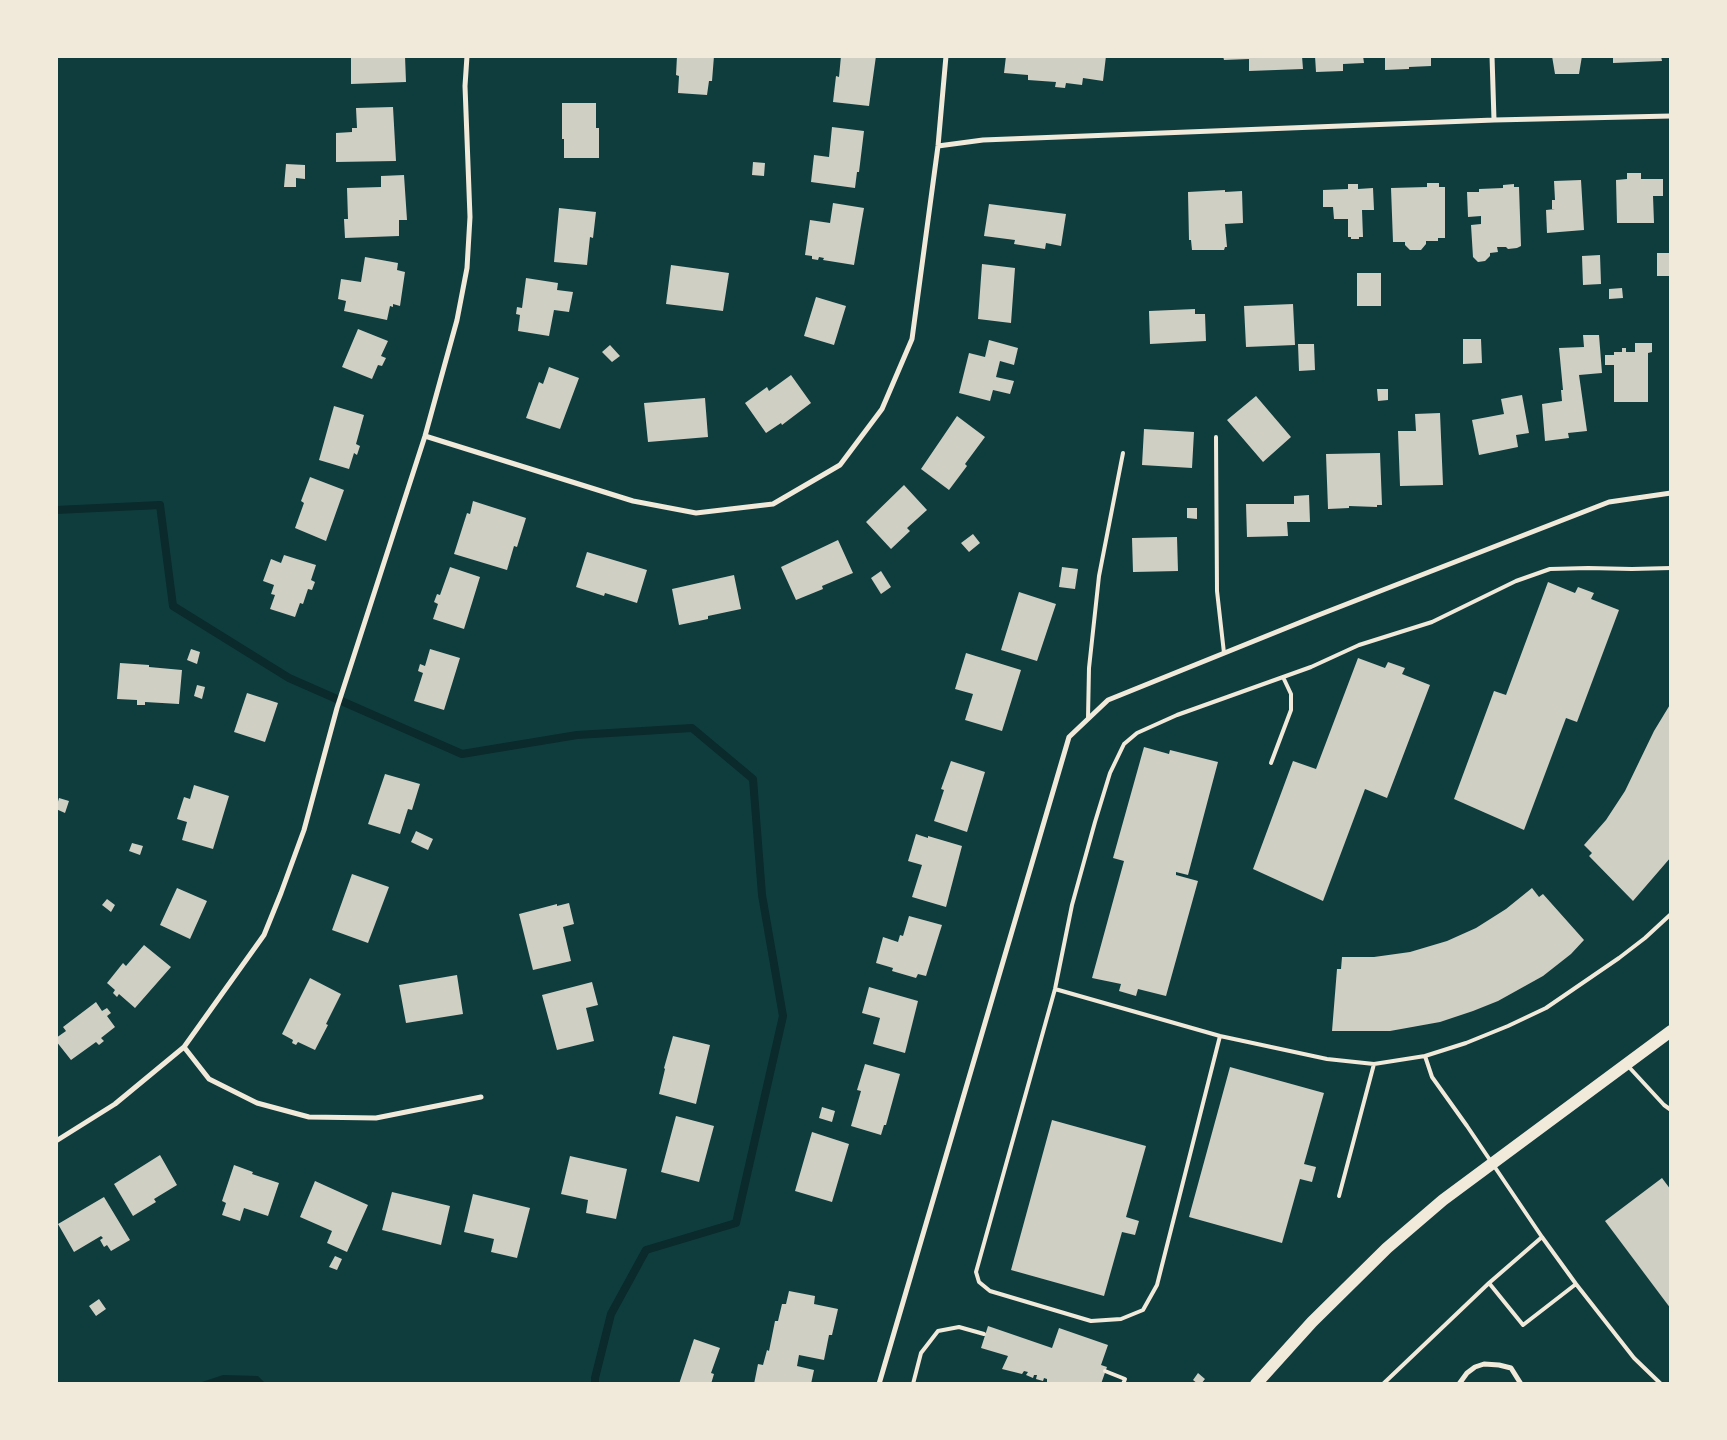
<!DOCTYPE html>
<html>
<head>
<meta charset="utf-8">
<style>
	body { margin:0 }
	#map { position:relative; width:1727px; height:1440px; overflow:hidden; background:#0f3d3e; font-family:Roboto,sans-serif }
	canvas { display:block }
	.frame { position:absolute; inset:0; border:58px solid #f1e9da; pointer-events:none }
</style>
</head>
<body>
<div id="map">
<canvas width="1727" height="1440"></canvas>
<div class="frame"></div>
</div>
<script>
const g = document.querySelector('canvas').getContext('2d');
g.lineJoin = 'round';
function fillPath(path, color) { g.fillStyle = color; g.fill(path, 'evenodd'); }
const shape = rows => new Path2D(rows.map(r => 'M' + r).join(''));
function trace(path, color, width, dash) { g.strokeStyle = color; g.lineWidth = width; g.lineCap = dash ? 'butt' : 'round'; g.setLineDash(dash || []); g.stroke(path); }
const water = shape([
	[223,1375,258,1376,266,1384,196,1384]
]);
const stream = shape([
	[56,510,160,505,173,606,289,678,462,754,577,735,692,728,753,779,762,895,783,1016,736,1223,646,1250,611,1314,595,1378,595,1384]
]);
const building = shape([
	[351,56,405,56,406,82,351,84],
	[677,56,714,56,712,81,709,81,707,95,678,93,679,76,676,75],
	[841,56,876,56,869,106,833,102,836,76,839,77],
	[1006,56,1106,56,1103,81,1083,78,1082,85,1066,83,1065,88,1055,87,1056,82,1028,80,1028,75,1004,73],
	[1223,56,1302,56,1303,69,1249,71,1249,59,1224,60],
	[1315,56,1363,56,1364,63,1343,64,1343,71,1316,72],
	[1385,56,1431,56,1431,66,1409,67,1409,69,1385,70],
	[1552,56,1582,56,1579,74,1555,74],
	[1613,56,1661,56,1662,61,1613,63],
	[562,103,596,103,596,128,599,128,599,158,564,158,564,139,562,139],
	[393,107,396,161,336,162,336,133,352,132,352,128,357,128,356,108],
	[832,127,864,131,859,172,857,172,855,188,811,182,814,155,829,157],
	[753,162,765,163,764,176,752,175],
	[286,164,305,165,305,179,296,178,296,187,284,187],
	[1627,173,1641,173,1641,179,1663,179,1663,196,1653,196,1654,223,1617,223,1616,180,1627,179],
	[404,175,407,220,399,220,399,236,345,238,344,219,348,219,347,188,381,187,381,176],
	[1581,180,1584,230,1547,233,1546,210,1555,209,1552,209,1552,200,1555,200,1554,181],
	[1427,183,1439,183,1439,187,1445,187,1445,238,1438,238,1438,241,1426,241,1426,244,1421,250,1410,250,1405,245,1405,242,1393,242,1391,188,1427,187],
	[1348,184,1358,184,1358,189,1373,188,1374,210,1362,210,1363,237,1359,237,1359,239,1351,239,1351,237,1348,237,1348,219,1334,219,1333,207,1323,207,1323,190,1348,189],
	[1514,184,1514,187,1519,187,1521,246,1517,248,1508,249,1506,247,1497,247,1498,252,1490,253,1490,256,1485,261,1478,262,1473,257,1471,225,1481,224,1481,216,1468,217,1467,192,1479,192,1479,189,1503,188,1503,185],
	[1225,190,1225,192,1242,191,1243,223,1225,224,1227,247,1225,247,1224,250,1192,250,1191,240,1189,240,1188,192],
	[833,203,864,208,854,265,823,260,824,258,819,257,818,260,812,259,812,256,805,255,810,220,830,223],
	[989,204,1066,214,1061,246,1046,243,1045,249,1014,244,1015,240,984,236],
	[559,208,596,212,593,238,590,237,587,265,554,262],
	[1657,253,1671,253,1671,276,1657,276],
	[1600,255,1601,284,1583,285,1582,256],
	[365,257,398,263,397,270,405,272,400,306,393,304,393,307,390,306,387,320,344,311,346,301,338,299,341,279,361,282],
	[982,264,1015,268,1011,323,978,319],
	[671,265,729,273,723,311,666,304],
	[1357,273,1381,273,1381,306,1357,306],
	[526,278,558,283,557,290,573,292,569,312,554,310,549,336,518,331,520,315,516,314,517,307,522,308],
	[1622,288,1623,298,1609,299,1609,289],
	[816,297,846,306,834,345,804,336],
	[1293,304,1295,345,1246,347,1244,306],
	[1195,309,1195,314,1205,314,1206,341,1150,344,1149,311],
	[358,329,388,341,381,356,386,358,382,366,378,365,372,379,342,367],
	[1583,335,1599,335,1602,373,1579,375,1587,431,1568,433,1569,438,1545,441,1542,404,1562,401,1561,390,1563,390,1559,348,1584,347],
	[1463,339,1481,339,1482,363,1463,364],
	[989,340,1018,348,1014,365,1000,361,996,377,1014,381,1010,394,993,390,990,401,959,393,969,353,985,357],
	[1635,343,1652,343,1652,352,1648,353,1648,402,1614,402,1614,365,1605,365,1605,355,1614,355,1614,352,1622,352,1622,348,1626,348,1626,352,1635,352],
	[1298,344,1314,344,1315,370,1299,371],
	[610,345,620,356,612,362,602,352],
	[549,367,579,378,560,429,526,418,539,382,543,384],
	[791,375,811,403,782,425,781,423,766,433,745,403,767,387,769,391],
	[1377,389,1388,389,1388,400,1378,401],
	[1522,395,1529,433,1516,435,1518,447,1479,455,1472,420,1504,414,1501,399],
	[1256,396,1291,437,1263,462,1227,420],
	[705,398,708,437,648,442,644,403],
	[334,406,364,415,356,444,360,446,357,455,354,453,349,469,319,460],
	[1440,413,1443,485,1400,486,1398,431,1416,431,1415,414],
	[957,416,985,437,965,464,967,466,949,490,921,469],
	[1144,429,1194,432,1192,468,1142,465],
	[1380,453,1382,505,1377,505,1377,507,1349,506,1349,508,1328,509,1326,454],
	[310,477,344,490,326,541,295,528,304,503,301,501],
	[904,485,927,510,907,528,910,531,891,549,866,522],
	[1309,495,1310,522,1287,522,1288,536,1247,537,1246,504,1294,504,1294,496],
	[473,501,526,518,517,547,514,546,507,570,454,554,467,513,470,514],
	[1187,508,1197,508,1197,519,1187,518],
	[973,534,980,543,969,552,961,543],
	[1177,537,1178,571,1133,572,1132,538],
	[838,540,853,573,822,586,823,589,796,600,781,567],
	[587,552,647,570,637,603,605,593,604,596,576,587],
	[284,555,316,565,311,580,315,582,312,590,308,589,303,604,300,603,295,617,270,609,275,595,271,594,274,585,263,581,271,559,281,563],
	[450,567,480,577,464,629,433,619,438,604,434,602,437,594,440,595],
	[1062,567,1078,569,1075,589,1059,587],
	[881,571,891,587,881,594,871,578],
	[734,575,741,609,708,616,708,619,679,625,672,589],
	[1548,582,1575,593,1578,587,1594,593,1591,599,1619,610,1577,722,1566,718,1524,830,1454,799,1494,691,1506,695],
	[1019,592,1056,604,1037,661,1001,650],
	[191,649,200,652,197,664,187,660],
	[430,649,460,658,444,710,414,701,423,673,418,671,420,664,425,666],
	[966,653,1021,670,1002,731,965,720,973,694,955,689],
	[1358,658,1385,668,1388,662,1405,668,1402,674,1430,685,1387,798,1365,789,1323,901,1253,869,1293,761,1316,769],
	[120,663,149,665,149,667,182,670,179,704,145,702,145,705,137,705,137,700,117,699],
	[197,685,205,687,202,699,194,696],
	[247,693,278,703,265,742,234,732],
	[1671,703,1671,857,1633,901,1589,856,1592,853,1584,845,1606,820,1625,791,1654,731],
	[1144,747,1169,754,1170,750,1218,762,1188,875,1176,872,1176,875,1198,881,1166,996,1138,989,1136,996,1119,991,1121,984,1092,978,1124,861,1113,858],
	[951,761,985,772,967,832,934,821,944,790,941,789],
	[385,774,420,784,412,810,408,809,400,834,368,824],
	[194,785,229,796,213,849,182,840,187,822,177,819,184,797,190,799],
	[59,798,69,801,65,813,56,809],
	[416,831,433,839,428,850,411,842],
	[916,834,928,838,928,836,962,846,946,907,912,897,922,865,908,861],
	[132,843,143,846,140,855,129,851],
	[352,874,389,887,368,943,332,930],
	[177,888,207,901,190,939,160,925],
	[1532,888,1539,897,1543,894,1584,940,1571,954,1543,976,1498,1001,1473,1011,1440,1022,1390,1031,1332,1031,1337,969,1341,969,1342,957,1374,957,1410,952,1447,941,1476,928,1506,909],
	[107,899,115,905,111,912,102,905],
	[569,903,574,924,563,927,571,961,533,970,519,914,557,904,557,906],
	[909,916,942,925,926,976,918,974,916,978,892,971,893,968,876,963,883,937,898,942,900,935,903,936],
	[144,945,171,967,135,1008,119,994,117,997,113,993,115,990,107,983,123,963,126,966],
	[457,975,463,1014,406,1023,399,985],
	[310,978,341,994,326,1024,328,1025,315,1050,298,1042,296,1045,292,1043,293,1040,282,1034],
	[592,982,598,1005,586,1008,594,1041,557,1050,542,995],
	[869,987,918,1001,905,1053,873,1044,880,1018,862,1013],
	[96,1002,102,1011,107,1008,111,1013,107,1016,115,1027,101,1038,104,1041,99,1045,96,1042,71,1060,56,1041,56,1038,66,1031,63,1027],
	[673,1036,710,1045,696,1104,659,1094,665,1069,664,1068],
	[865,1064,900,1074,886,1125,884,1125,881,1135,851,1126,861,1091,857,1090],
	[1230,1067,1324,1093,1304,1164,1316,1167,1312,1182,1300,1179,1282,1243,1189,1217],
	[822,1107,835,1111,832,1122,819,1118],
	[676,1116,714,1126,699,1182,661,1172],
	[1052,1120,1146,1146,1126,1217,1139,1221,1135,1235,1122,1232,1104,1296,1011,1270],
	[812,1132,849,1144,832,1202,795,1191],
	[160,1155,177,1185,154,1199,156,1202,133,1216,114,1184],
	[570,1156,627,1169,616,1219,586,1213,588,1200,561,1194],
	[234,1165,253,1172,252,1174,279,1183,268,1216,244,1208,240,1221,222,1215,226,1203,222,1201],
	[1662,1178,1671,1190,1671,1309,1605,1221],
	[315,1181,368,1205,347,1252,327,1243,332,1231,300,1217],
	[392,1192,450,1206,441,1245,382,1230],
	[473,1194,530,1208,517,1258,491,1252,494,1239,464,1232],
	[104,1197,130,1240,111,1251,107,1245,104,1247,100,1240,103,1238,101,1236,74,1252,58,1224],
	[335,1256,342,1259,337,1270,329,1267],
	[789,1291,815,1296,814,1304,838,1309,832,1335,829,1335,824,1360,799,1355,797,1366,814,1370,811,1384,754,1384,758,1364,763,1365,767,1350,769,1351,775,1321,778,1321,782,1304,786,1304],
	[99,1299,106,1309,96,1316,89,1306],
	[988,1326,1052,1348,1059,1328,1108,1345,1101,1365,1107,1367,1101,1384,1047,1384,1047,1379,1044,1378,1043,1381,1036,1379,1037,1375,1034,1375,1033,1378,1026,1375,1028,1372,1024,1371,1022,1374,1002,1369,1008,1356,981,1348],
	[694,1339,720,1348,711,1373,714,1374,711,1384,679,1384],
	[1198,1373,1205,1379,1201,1384,1198,1384,1193,1380]
]);
const service = shape([
	[1216,437,1217,591,1224,653],
	[1088,718,1089,668,1099,576,1123,453],
	[1271,763,1291,710,1291,694,1283,677],
	[1055,989,1220,1036,1327,1059,1374,1064,1425,1056,1466,1043,1508,1026,1546,1008,1619,958,1645,938,1671,914],
	[1220,1036,1157,1285,1143,1310,1121,1319,1091,1321,990,1291,979,1282,976,1272,1055,989,1072,905,1095,822,1110,773,1124,744,1137,733,1177,715,1311,667,1359,645,1432,622,1516,581,1550,569,1588,568,1632,569,1671,568],
	[1425,1056,1432,1077,1467,1126,1542,1237,1576,1284,1634,1358,1661,1384],
	[1628,1066,1664,1105,1671,1110],
	[1339,1196,1374,1064],
	[1542,1237,1489,1283,1523,1325,1576,1284],
	[1105,1371,1125,1379,1123,1384],
	[913,1384,921,1353,938,1331,959,1327,984,1334],
	[1383,1384,1489,1283]
]);
const minor = shape([
	[1492,56,1494,120],
	[938,146,983,140,1494,120,1671,116],
	[425,436,633,501,696,513,773,504,840,465,882,409,912,339,938,146,946,56],
	[184,1047,209,1079,257,1103,309,1117,376,1118,481,1097],
	[56,1141,115,1104,184,1047,264,935,281,893,304,830,337,708,425,436,457,320,467,268,470,217,465,86,467,56],
	[879,1384,1069,737,1108,700,1316,616,1609,502,1671,493],
	[1459,1384,1467,1373,1475,1367,1484,1364,1499,1365,1511,1368,1521,1384]
]);
const primary = shape([
	[1256,1384,1312,1322,1387,1248,1443,1200,1671,1031]
]);
fillPath(water, '#0a2a2b');
trace(stream, '#0a2a2b', 8);
fillPath(building, '#cfcfc3');
trace(service, '#f1e9da', 4);
trace(minor, '#f1e9da', 5);
trace(primary, '#f1e9da', 12);
</script>
</body>
</html>
